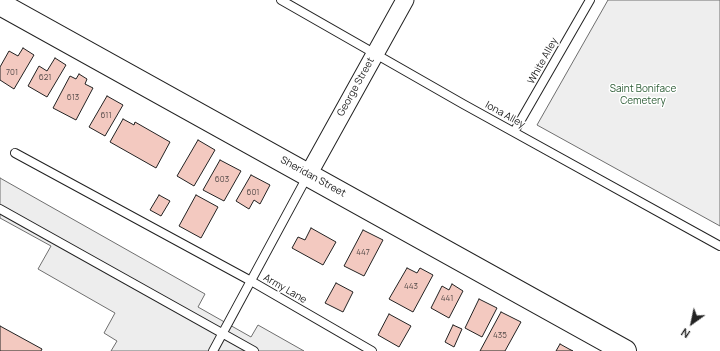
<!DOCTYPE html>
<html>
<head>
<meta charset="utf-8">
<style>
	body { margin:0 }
	#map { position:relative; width:720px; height:351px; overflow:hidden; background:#fff; font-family:Manrope,sans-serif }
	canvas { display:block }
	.north { position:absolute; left:672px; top:303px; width:40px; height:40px; -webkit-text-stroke:3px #fff; paint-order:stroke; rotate:213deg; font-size:11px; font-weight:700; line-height:16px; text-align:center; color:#222 }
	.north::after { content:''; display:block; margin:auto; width:14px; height:18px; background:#222; clip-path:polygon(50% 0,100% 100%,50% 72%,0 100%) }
</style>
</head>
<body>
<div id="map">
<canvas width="720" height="351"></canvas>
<div class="north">N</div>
</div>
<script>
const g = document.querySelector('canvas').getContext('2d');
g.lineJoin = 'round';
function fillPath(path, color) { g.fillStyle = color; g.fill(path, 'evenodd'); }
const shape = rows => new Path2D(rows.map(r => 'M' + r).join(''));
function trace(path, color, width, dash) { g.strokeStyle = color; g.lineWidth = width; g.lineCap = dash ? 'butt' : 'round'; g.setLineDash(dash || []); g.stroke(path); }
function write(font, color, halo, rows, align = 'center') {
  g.font = font + ' Manrope,sans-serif'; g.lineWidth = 3; g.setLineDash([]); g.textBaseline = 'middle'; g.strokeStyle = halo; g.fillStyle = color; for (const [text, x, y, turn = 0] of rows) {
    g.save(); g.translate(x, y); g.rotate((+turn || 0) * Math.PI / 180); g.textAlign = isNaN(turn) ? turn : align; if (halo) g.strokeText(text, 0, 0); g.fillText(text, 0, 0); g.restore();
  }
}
const green = shape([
	[608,0,720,0,720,226,537,125,608,0]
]);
const parking = shape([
	[0,178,205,294,198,307,251,337,258,325,304,351,111,351,117,341,104,333,115,313,38,269,51,246,0,218,0,178]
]);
const building = shape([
	[23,48,34,55,14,89,0,80,0,67,9,51,18,56,23,48],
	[55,58,66,65,47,97,28,86,39,66,47,71,55,58],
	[79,74,87,79,85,84,93,88,76,120,53,108,70,76,76,79,79,74],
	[107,96,123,105,105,136,89,127,107,96],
	[123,119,134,125,135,122,170,142,156,168,110,142,123,119],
	[198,140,215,150,194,186,177,176,198,140],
	[220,160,241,171,224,201,203,190,220,160],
	[251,175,270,185,260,204,254,200,249,209,236,201,251,175],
	[159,195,170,201,161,216,150,210,159,195],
	[196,195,218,207,201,238,179,226,196,195],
	[311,228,336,242,323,265,292,248,298,237,305,240,311,228],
	[363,230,383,240,364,276,344,266,363,230],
	[407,268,417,273,420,268,433,275,413,312,389,299,407,268],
	[336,283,353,292,343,312,325,303,336,283],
	[452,284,463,291,449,318,431,308,442,286,449,290,452,284],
	[479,299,497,308,482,337,465,328,479,299],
	[501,312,521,322,505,351,480,351,501,312],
	[389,314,411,326,399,347,378,335,389,314],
	[453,325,462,329,454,347,445,342,453,325],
	[0,326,42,349,41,351,0,351,0,326],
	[560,344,569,349,573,351,556,351,560,344]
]);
const lane = shape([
	[281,0,463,104,720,246],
	[514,132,590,0],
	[15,153,251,281,372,351],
	[0,209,254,351],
	[213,351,308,175]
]);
const street = shape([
	[308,175,405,0]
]);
const secondary = shape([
	[0,4,625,351]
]);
const numberNames = [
	["701",12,73],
	["621",45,78],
	["613",73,98],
	["611",106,116],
	["603",222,180],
	["601",253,193],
	["447",363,253],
	["443",411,287],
	["441",447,299],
	["435",500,336]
];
const streetNames = [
	["White Alley",543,61,-61],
	["George Street",356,87,-61],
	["Iona Alley",505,115,29],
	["Sheridan Street",313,177,29],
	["Army Lane",285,289,30]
];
const parkNames = [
	["Saint Boniface",643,89],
	["Cemetery",643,101]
];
fillPath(green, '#eee');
trace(green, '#6f6f6f', 1);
fillPath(parking, '#ededed');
trace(parking, '#6f6f6f', 1);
fillPath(building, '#f3c9c0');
trace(building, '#222', 1);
trace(lane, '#222', 10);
trace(street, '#222', 19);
trace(secondary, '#222', 24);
trace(lane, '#fff', 8);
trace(street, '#fff', 17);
trace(secondary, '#fff', 22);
write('8px', '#564c4a', null, numberNames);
write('10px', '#222', '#fff', streetNames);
write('10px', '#2f5e38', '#fff', parkNames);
</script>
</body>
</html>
